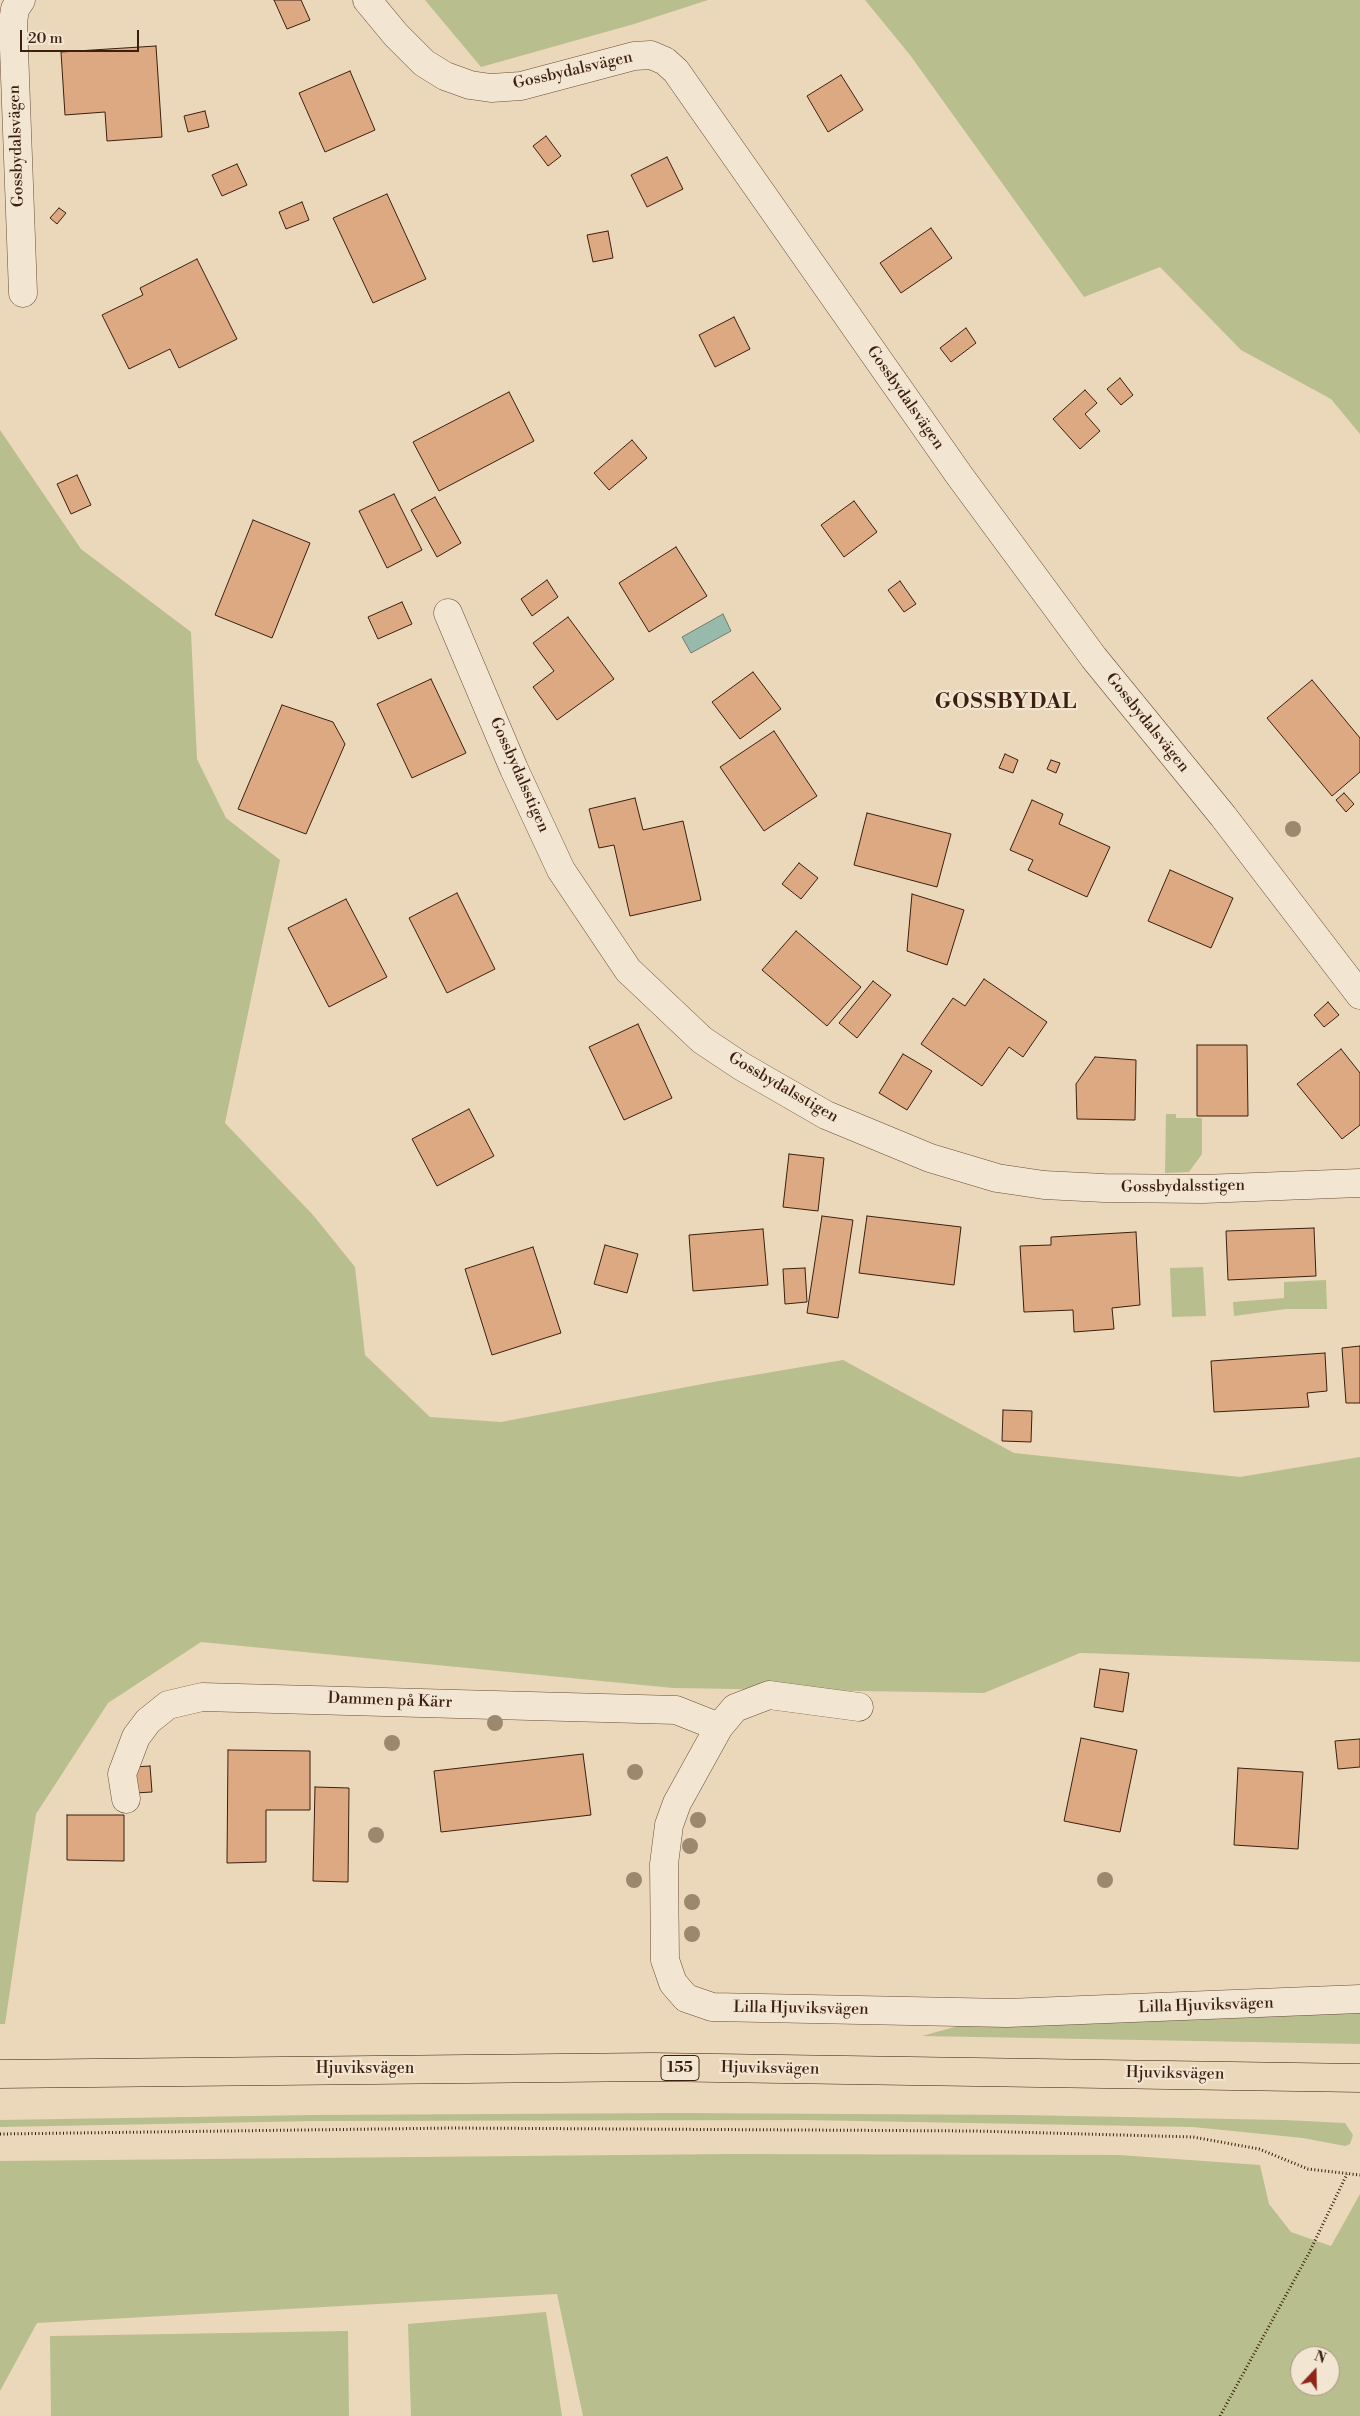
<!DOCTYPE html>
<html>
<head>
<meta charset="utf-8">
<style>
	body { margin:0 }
	#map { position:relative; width:1360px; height:2416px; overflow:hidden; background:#ebd7b9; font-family:"Libre Bodoni",serif }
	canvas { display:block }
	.north { position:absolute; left:1290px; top:2346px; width:50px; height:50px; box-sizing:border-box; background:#f2e5d2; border:1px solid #a99684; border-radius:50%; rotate:21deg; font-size:14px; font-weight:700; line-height:20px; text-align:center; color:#3c1f0e }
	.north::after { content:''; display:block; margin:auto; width:18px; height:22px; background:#8f2418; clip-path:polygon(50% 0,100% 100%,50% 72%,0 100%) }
	.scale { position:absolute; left:20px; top:30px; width:119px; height:22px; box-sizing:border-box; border:2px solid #3c1f0e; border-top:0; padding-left:6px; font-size:15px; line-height:18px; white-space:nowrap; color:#3c1f0e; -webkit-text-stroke:4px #f2e5d2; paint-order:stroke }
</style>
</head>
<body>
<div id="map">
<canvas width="1360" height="2416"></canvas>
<div class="north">N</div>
<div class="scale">20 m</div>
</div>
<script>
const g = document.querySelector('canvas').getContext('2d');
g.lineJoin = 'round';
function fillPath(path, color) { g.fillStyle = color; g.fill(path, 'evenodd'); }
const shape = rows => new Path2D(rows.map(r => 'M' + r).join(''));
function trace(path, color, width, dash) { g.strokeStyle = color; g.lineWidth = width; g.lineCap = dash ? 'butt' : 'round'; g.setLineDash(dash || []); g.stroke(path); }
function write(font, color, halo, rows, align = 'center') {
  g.font = font + ' "Libre Bodoni",serif'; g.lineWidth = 4.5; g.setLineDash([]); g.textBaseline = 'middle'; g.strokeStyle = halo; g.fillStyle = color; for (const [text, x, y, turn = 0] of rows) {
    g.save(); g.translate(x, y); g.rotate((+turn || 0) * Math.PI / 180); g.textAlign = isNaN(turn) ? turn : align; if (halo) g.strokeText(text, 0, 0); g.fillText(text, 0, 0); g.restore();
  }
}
const green = shape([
	[425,0,708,0,634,24,481,67],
	[865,0,1360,0,1360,434,1331,399,1241,350,1160,267,1084,297,910,55],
	[0,430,81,549,191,632,197,759,226,818,280,860,225,1123,313,1215,355,1267,365,1355,430,1417,501,1422,713,1382,843,1360,1014,1453,1240,1477,1360,1457,1360,1662,1080,1653,984,1693,673,1688,201,1642,108,1703,36,1814,5,2024,0,2024],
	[1166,1114,1176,1114,1176,1118,1202,1118,1202,1154,1189,1172,1165,1173],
	[1203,1267,1206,1316,1172,1317,1170,1268],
	[1326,1280,1327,1309,1286,1309,1234,1316,1233,1302,1284,1298,1284,1282],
	[1360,2008,1360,2044,922,2036,958,2026],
	[678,2113,1017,2115,1284,2120,1345,2123,1353,2135,1350,2144,1345,2146,1303,2138,1193,2127,802,2120,316,2121,0,2127,0,2120,314,2115],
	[730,2154,1119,2155,1260,2165,1269,2204,1291,2232,1331,2246,1360,2194,1360,2416,583,2416,557,2294,37,2323,0,2391,0,2161],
	[1300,2356,1330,2356,1330,2386,1300,2386],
	[546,2312,562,2416,411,2416,408,2324],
	[348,2331,349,2416,51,2416,50,2336]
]);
const water = shape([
	[723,614,731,631,691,653,682,637,723,614]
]);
const building = shape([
	[274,0,301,0,310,20,287,29,274,0],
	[156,46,162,137,107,141,105,112,65,115,61,52,156,46],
	[350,71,375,130,325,152,299,93,350,71],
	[841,75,863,110,828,132,807,96,841,75],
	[205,111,209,127,188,132,184,116,205,111],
	[546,136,561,156,548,166,533,146,546,136],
	[667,157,683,189,647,207,631,175,667,157],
	[237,164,247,185,222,196,212,175,237,164],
	[387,194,426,279,373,303,333,218,387,194],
	[302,202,309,220,286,229,279,212,302,202],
	[59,208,66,213,57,224,50,218,59,208],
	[931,228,952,258,901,293,880,263,931,228],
	[608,231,613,258,593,262,587,235,608,231],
	[197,259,237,339,179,368,170,349,129,369,102,315,143,295,140,288,197,259],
	[734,317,750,349,715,367,699,335,734,317],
	[966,328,976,343,951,362,940,348,966,328],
	[1120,378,1133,395,1121,405,1107,389,1120,378],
	[1085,390,1097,403,1085,414,1100,431,1080,449,1053,419,1085,390],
	[509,392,534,441,439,491,413,442,509,392],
	[632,440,647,458,609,490,594,473,632,440],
	[77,475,91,505,71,514,57,484,77,475],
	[394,494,422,550,387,568,359,511,394,494],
	[435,497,461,543,437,557,411,510,435,497],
	[854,501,877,532,844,557,821,525,854,501],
	[253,520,310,543,272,638,215,615,253,520],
	[676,547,707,596,649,632,619,583,676,547],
	[547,580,558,597,532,616,521,599,547,580],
	[900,581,916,604,904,612,888,590,900,581],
	[402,602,412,624,378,639,368,617,402,602],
	[568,617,614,679,557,720,533,687,554,671,533,643,568,617],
	[753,672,781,709,740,739,712,702,753,672],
	[431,679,466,753,412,778,377,704,431,679],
	[1312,680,1360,738,1360,772,1332,796,1267,718,1312,680],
	[282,705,333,722,345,744,306,834,238,809,282,705],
	[774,731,817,796,764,831,720,767,774,731],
	[1005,754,1018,760,1013,773,999,768,1005,754],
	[1051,760,1060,763,1056,773,1047,769,1051,760],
	[1344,793,1354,804,1346,812,1336,800,1344,793],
	[635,798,643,830,683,821,701,900,630,916,614,845,599,848,589,809,635,798],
	[1032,800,1063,814,1059,824,1110,847,1087,897,1028,870,1033,860,1010,850,1032,800],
	[867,813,951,834,937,887,854,865,867,813],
	[799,863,818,878,801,899,782,884,799,863],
	[1170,870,1233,898,1211,948,1148,921,1170,870],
	[457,893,495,969,447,993,409,918,457,893],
	[912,894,964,910,947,965,907,951,912,894],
	[346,899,387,977,329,1007,288,928,346,899],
	[796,931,861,987,827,1026,762,970,796,931],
	[984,979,1047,1022,1023,1057,1009,1047,982,1086,921,1044,953,998,965,1006,984,979],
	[873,981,891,995,857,1038,839,1023,873,981],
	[1328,1002,1339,1015,1324,1027,1314,1015,1328,1002],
	[638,1024,672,1098,624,1120,589,1047,638,1024],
	[1197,1045,1247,1045,1248,1116,1197,1116,1197,1045],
	[1341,1049,1360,1073,1360,1125,1342,1139,1297,1084,1341,1049],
	[903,1054,932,1071,907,1110,879,1093,903,1054],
	[1095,1057,1136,1060,1135,1120,1077,1119,1076,1084,1095,1057],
	[469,1109,494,1156,437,1186,412,1139,469,1109],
	[789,1154,824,1158,818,1211,783,1207,789,1154],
	[822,1216,853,1220,838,1318,807,1313,822,1216],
	[867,1216,961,1227,954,1285,859,1273,867,1216],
	[1314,1228,1316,1276,1228,1280,1226,1231,1314,1228],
	[763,1229,768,1285,693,1291,689,1235,763,1229],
	[1136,1232,1140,1305,1112,1308,1114,1329,1074,1332,1073,1310,1024,1312,1020,1246,1051,1245,1051,1237,1136,1232],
	[605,1245,638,1254,627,1293,594,1284,605,1245],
	[533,1247,561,1333,492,1355,465,1269,533,1247],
	[805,1268,807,1302,785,1304,783,1269,805,1268],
	[1360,1346,1360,1403,1346,1403,1342,1348,1360,1346],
	[1325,1353,1327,1391,1307,1393,1309,1407,1214,1412,1211,1361,1325,1353],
	[1003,1410,1032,1411,1031,1442,1002,1441,1003,1410],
	[1100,1669,1129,1673,1123,1712,1094,1707,1100,1669],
	[1081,1738,1137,1750,1120,1832,1064,1821,1081,1738],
	[1360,1739,1360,1767,1338,1769,1335,1741,1360,1739],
	[228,1750,310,1751,310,1810,266,1810,266,1862,227,1863,228,1750],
	[583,1754,591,1815,441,1832,434,1771,583,1754],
	[150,1766,152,1792,135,1793,134,1767,150,1766],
	[1238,1768,1303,1772,1298,1849,1234,1845,1238,1768],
	[315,1787,349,1788,348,1882,313,1881,315,1787],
	[67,1815,124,1815,124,1861,67,1860,67,1815]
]);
const path = shape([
	[0,2134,453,2128,975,2131,1193,2137,1259,2149,1308,2169,1360,2175],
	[1220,2416,1309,2253,1347,2174]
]);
const minor = shape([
	[21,0,15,9,13,22,23,293],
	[367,0,396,35,424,63,445,76,470,85,491,88,521,86,634,56,651,55,665,61,676,71,959,475,1094,658,1223,816,1360,995],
	[448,613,514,769,561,870,628,970,702,1040,741,1066,826,1115,930,1158,997,1178,1044,1185,1104,1188,1203,1189,1360,1183],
	[859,1707,769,1695,735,1708,719,1727,677,1803,669,1825,664,1864,665,1960,673,1983,686,1998,712,2007,1007,2013,1360,1999],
	[126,1799,122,1774,136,1737,148,1721,168,1705,202,1697,676,1710,719,1727]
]);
const major = shape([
	[0,2074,653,2067,1360,2078]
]);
const trees = [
	[1293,829],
	[495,1723],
	[392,1743],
	[635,1772],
	[698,1820],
	[376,1835],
	[690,1846],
	[634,1880],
	[1105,1880],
	[692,1902],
	[692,1934]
];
const shields = [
	[680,2068,38]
];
const shieldNames = [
	["155",680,2068]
];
const streetNames = [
	["Gossbydalsvägen",573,71,-13],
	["Gossbydalsvägen",17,146,-92],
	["Gossbydalsvägen",905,398,55],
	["Gossbydalsvägen",1147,723,51],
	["Gossbydalsstigen",519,775,66],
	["Gossbydalsstigen",783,1088,30],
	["Gossbydalsstigen",1183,1187,-1],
	["Dammen på Kärr",390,1701,2],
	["Lilla Hjuviksvägen",1206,2006,-2],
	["Lilla Hjuviksvägen",801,2009,1],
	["Hjuviksvägen",365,2069],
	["Hjuviksvägen",770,2069,1],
	["Hjuviksvägen",1175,2074,1]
];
const districtNames = [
	["GOSSBYDAL",1006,703]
];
fillPath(green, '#b9be8e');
fillPath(water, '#98baac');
trace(water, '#737c6d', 1);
fillPath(building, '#dda983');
trace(building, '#3c1f0e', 1);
trace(minor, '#684d39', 29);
trace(major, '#3c1f0e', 29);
trace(path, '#3c1f0e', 3, [1, 2.5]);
trace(minor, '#f2e5d2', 28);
trace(major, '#ebd7b9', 28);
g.fillStyle = '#9c886d';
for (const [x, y] of trees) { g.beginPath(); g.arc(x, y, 8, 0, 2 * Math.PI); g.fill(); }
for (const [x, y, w] of shields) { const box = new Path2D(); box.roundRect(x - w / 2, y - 12.5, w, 25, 4); g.fillStyle = '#f2e5d2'; g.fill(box); trace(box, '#3c1f0e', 1); }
write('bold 15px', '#3c1f0e', null, shieldNames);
write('16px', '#3c1f0e', '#f2e5d2', streetNames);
g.letterSpacing = '1px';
write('bold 21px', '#3c1f0e', '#f2e5d2', districtNames);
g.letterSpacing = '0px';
</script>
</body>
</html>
